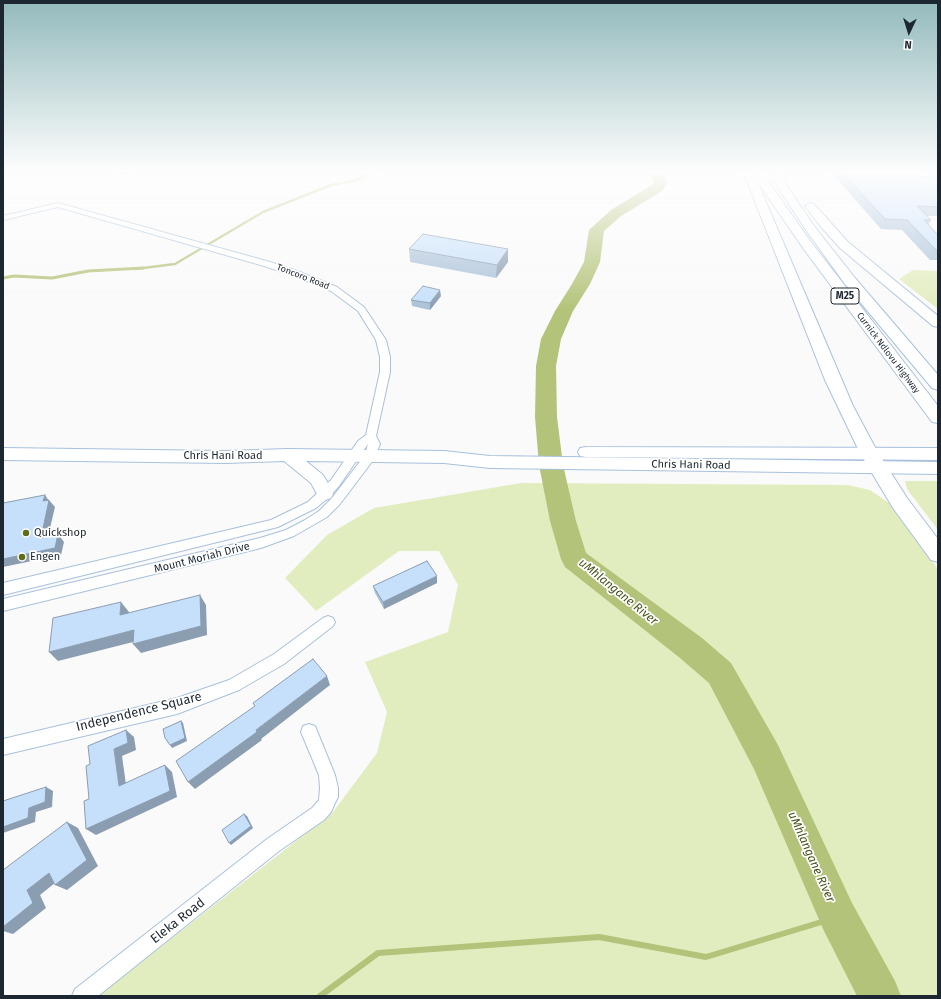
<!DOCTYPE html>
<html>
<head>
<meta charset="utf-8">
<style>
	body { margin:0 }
	#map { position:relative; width:941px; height:999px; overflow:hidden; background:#fafafa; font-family:"Fira Sans",sans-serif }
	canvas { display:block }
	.frame { position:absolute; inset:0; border:4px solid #1d2731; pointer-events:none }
	.north { position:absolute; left:889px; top:12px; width:40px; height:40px; -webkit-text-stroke:3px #fff; paint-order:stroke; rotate:184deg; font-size:11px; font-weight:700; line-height:16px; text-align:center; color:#1d2731 }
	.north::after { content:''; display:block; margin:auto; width:14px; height:18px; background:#1d2731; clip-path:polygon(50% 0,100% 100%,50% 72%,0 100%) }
</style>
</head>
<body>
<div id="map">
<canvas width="941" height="999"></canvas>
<div class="frame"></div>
<div class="north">N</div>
</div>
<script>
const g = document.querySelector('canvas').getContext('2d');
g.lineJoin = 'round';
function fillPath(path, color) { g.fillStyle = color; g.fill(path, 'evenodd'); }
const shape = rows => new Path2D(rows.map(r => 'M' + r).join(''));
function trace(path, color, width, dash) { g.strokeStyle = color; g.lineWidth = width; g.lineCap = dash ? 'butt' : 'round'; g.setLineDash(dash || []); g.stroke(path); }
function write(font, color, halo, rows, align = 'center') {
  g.font = font + ' "Fira Sans",sans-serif'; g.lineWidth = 3.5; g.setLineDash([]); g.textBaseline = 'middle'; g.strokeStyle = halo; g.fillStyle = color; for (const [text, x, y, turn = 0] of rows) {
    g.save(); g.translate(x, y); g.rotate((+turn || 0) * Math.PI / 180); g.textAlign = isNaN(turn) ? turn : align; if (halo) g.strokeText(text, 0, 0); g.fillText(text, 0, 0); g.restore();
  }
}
const green = shape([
	[913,270,938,271,938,309,899,279],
	[905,481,938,481,938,530,907,489],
	[521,483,848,485,870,490,889,503,938,569,938,996,98,996,333,812,377,753,387,712,365,662,448,632,458,585,439,551,399,551,316,611,285,578,327,535,374,508]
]);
const streamFar2 = shape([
	[135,269,175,264,263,212,331,185,353,181,379,171]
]);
const streamFar1 = shape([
	[3,278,14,276,52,278,88,271,143,268]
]);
const stream = shape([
	[320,996,378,953,599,937,706,957,838,917]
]);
const river = shape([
	[648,171,660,171,668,183,662,191,621,216,604,231,600,262,590,284,573,311,561,339,556,366,557,417,563,465,576,521,586,553,702,638,731,663,778,745,852,903,895,981,901,996,857,996,824,931,754,769,709,683,680,658,565,567,561,559,550,521,539,465,535,417,536,366,541,339,555,311,572,284,584,262,589,230,611,210,652,185,654,183,648,171]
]);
const street = shape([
	[58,203,270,262,300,272,337,287,364,307,386,340,390,357,390,372,376,436,380,444,374,459,340,504,327,517,294,536,261,548,3,611,3,599,260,538,286,530,305,520,319,511,332,498,365,455,368,444,339,486,329,497,316,508,278,527,3,595,3,583,271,520,308,502,331,480,358,441,366,435,380,372,380,357,376,340,358,311,331,291,294,276,264,266,58,207,3,220,3,216,58,203],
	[328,616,333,618,335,622,333,626,284,664,239,690,177,714,3,755,3,739,177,698,229,680,274,654,323,618,328,616],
	[309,724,315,726,335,775,338,788,338,797,335,803,331,812,324,820,279,851,98,996,72,996,75,989,267,839,312,808,319,800,320,788,319,775,301,732,303,726,309,724]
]);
const secondary = shape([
	[586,447,938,448,938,460,586,457,580,456,578,452,580,448,586,447],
	[3,448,226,451,288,449,444,451,490,456,938,462,938,474,490,468,444,463,306,461,323,475,331,488,333,494,331,498,325,500,319,498,311,483,284,461,226,463,3,460,3,448]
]);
const primary = shape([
	[743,171,753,171,755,175,759,173,763,174,811,242,938,406,938,423,932,422,803,248,757,181,853,406,877,451,907,498,938,539,938,562,931,560,893,508,860,453,825,380,743,171],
	[767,171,777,171,814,226,855,278,938,375,938,390,932,388,845,284,806,230,767,171],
	[810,203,814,204,848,242,938,316,938,327,933,326,840,248,822,228,805,206,810,203]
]);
const wall = shape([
	[113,171,134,171,121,175],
	[830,171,912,171,919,176,938,177,938,216,927,216,931,220,928,225,938,235,938,260,930,260,902,230,881,229],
	[409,249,508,249,508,262,496,278,410,262],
	[441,296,430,310,412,306,411,300],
	[437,576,437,583,384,609,375,593,373,586]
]);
const shadedWall = shape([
	[119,171,134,171,121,175],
	[508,249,508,262,496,278,497,265],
	[440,290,441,296,430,310,430,303],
	[45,495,49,501,49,500,55,507,46,545,41,538,43,501],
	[58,534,64,542,61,555,3,567,3,559],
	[437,576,437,583,384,609,383,602],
	[200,595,206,605,207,635,141,653,133,644],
	[121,602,129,612,128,624,120,615],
	[134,630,141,640,58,661,49,652],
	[327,676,330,685,261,739,262,740,195,789,188,782],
	[181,721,183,723,187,741,172,748,170,745],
	[126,730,134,737,136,750,122,756,127,792,119,786,114,749],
	[165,765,172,772,177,797,96,835,86,829],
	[46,787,53,791,52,807,36,812,35,822,3,833,3,827,29,808],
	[244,814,247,816,253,828,231,845,229,843],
	[67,822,78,828,98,866,67,890,55,885],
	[49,873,61,878,40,895,46,908,13,934,3,931,3,927,27,890]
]);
const building = shape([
	[841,171,912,171,919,176,937,177,938,177,938,207,917,206,931,220,924,220,938,235,938,250,936,250,907,220,885,219,841,171],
	[423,234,508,249,497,265,409,249,423,234],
	[423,286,440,290,430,303,411,300,423,286],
	[45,495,43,501,49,500,41,538,58,534,55,548,3,559,3,503,45,495],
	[427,561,437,576,383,602,373,586,427,561],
	[200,595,201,626,133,644,134,630,49,652,53,618,121,602,120,615,200,595],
	[313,659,327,676,256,730,257,732,188,782,176,761,255,706,253,703,313,659],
	[181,721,185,738,170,745,165,738,163,729,181,721],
	[126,730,128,743,114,749,119,786,165,765,170,791,86,829,84,801,89,799,86,766,90,764,88,746,126,730],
	[46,787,45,802,29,808,28,818,3,827,3,801,46,787],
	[244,814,251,826,229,843,222,830,244,814],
	[67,822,87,860,55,885,49,873,27,890,33,903,3,927,3,870,67,822]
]);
const markers = [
	[26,533,4,"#5f6d17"],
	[22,557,4,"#5f6d17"]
];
const farStreetnames = [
	["Toncoro Road",303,277,21],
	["Curnick Ndlovu Highway",888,353,53]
];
const shields = [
	[845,296,28]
];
const shieldNames = [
	["M25",845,296]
];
const streetNames = [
	["Chris Hani Road",223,456],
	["Chris Hani Road",691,465,1],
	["Mount Moriah Drive",202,558,-14]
];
const poiNames = [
	["Quickshop",34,533],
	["Engen",30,557]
];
const waterNames = [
	["uMhlangane River",618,592,39],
	["uMhlangane River",811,857,66]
];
const nearStreetnames = [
	["Independence Square",139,712,-14],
	["Eleka Road",178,921,-38]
];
fillPath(green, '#e2edbf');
trace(streamFar2, '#b3c379', 2.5);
trace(streamFar1, '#b3c379', 3);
trace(stream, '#b3c379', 6);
fillPath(river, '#b3c379');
trace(street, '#a8c1dc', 2);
trace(secondary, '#a8c1dc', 2);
trace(primary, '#a8c1dc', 2);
fillPath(street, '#fff');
fillPath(secondary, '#fff');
fillPath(primary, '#fff');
fillPath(wall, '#aac1d8');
fillPath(shadedWall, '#8b9db0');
fillPath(building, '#c6e0fb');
trace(building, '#8b9db0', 1);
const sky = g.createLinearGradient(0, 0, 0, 311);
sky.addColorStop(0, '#93babc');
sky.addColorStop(0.55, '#fdfdfd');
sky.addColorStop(1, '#fdfdfd00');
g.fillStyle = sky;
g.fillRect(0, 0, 941, 311);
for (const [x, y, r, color] of markers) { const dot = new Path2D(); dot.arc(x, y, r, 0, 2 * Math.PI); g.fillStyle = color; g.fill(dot); trace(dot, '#fff', 1.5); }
write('9px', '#1d2731', '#fff', farStreetnames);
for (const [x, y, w] of shields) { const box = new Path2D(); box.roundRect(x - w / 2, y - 8, w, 16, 3); g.fillStyle = '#fff'; g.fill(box); trace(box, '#1d2731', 1); }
write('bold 10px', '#1d2731', null, shieldNames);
write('11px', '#1d2731', '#fff', streetNames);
write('11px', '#1d2731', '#fff', poiNames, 'left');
write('italic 12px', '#48521b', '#fff', waterNames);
write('13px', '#1d2731', '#fff', nearStreetnames);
</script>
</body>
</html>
